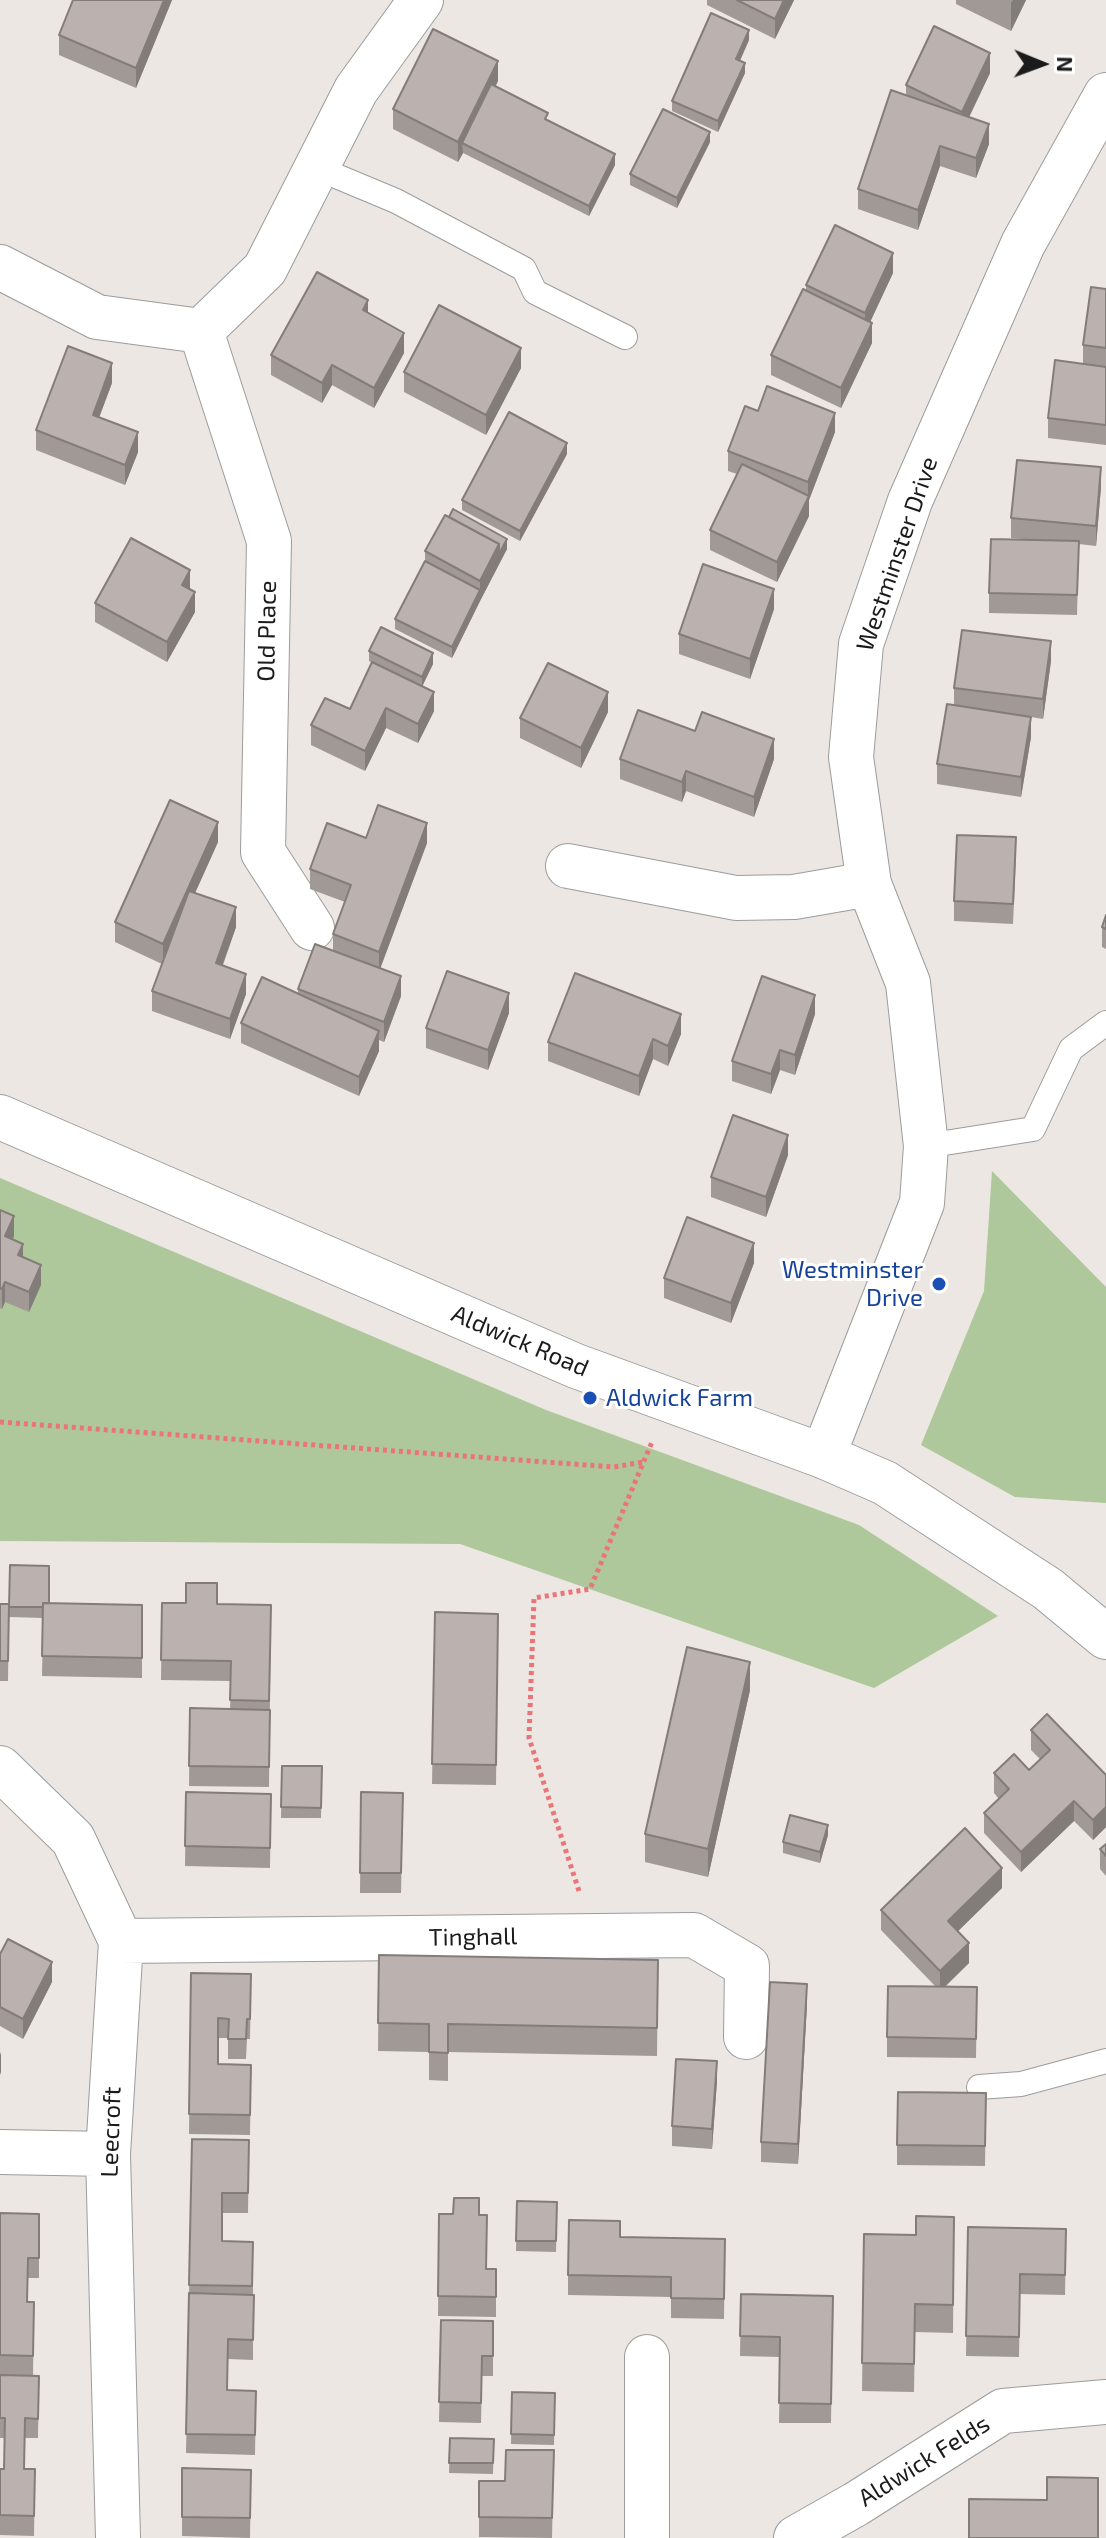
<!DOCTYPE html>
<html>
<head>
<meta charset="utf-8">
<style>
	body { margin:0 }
	#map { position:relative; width:1106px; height:2538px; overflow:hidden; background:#ece7e2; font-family:"Exo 2",sans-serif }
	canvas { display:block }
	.north { position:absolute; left:1002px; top:24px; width:80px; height:80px; -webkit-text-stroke:6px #fff; paint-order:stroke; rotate:91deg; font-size:22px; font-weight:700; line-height:32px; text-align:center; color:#1b1b1b }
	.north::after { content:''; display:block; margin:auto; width:28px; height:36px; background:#1b1b1b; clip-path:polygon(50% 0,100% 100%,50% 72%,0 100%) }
</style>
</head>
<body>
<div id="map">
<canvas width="1106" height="2538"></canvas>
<div class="north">N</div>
</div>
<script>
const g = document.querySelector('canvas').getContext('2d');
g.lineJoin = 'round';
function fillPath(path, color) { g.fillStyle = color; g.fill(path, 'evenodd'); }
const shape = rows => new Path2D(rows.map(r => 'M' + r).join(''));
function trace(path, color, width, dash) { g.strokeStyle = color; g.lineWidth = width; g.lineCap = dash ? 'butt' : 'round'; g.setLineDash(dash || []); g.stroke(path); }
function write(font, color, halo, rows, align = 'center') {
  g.font = font + ' "Exo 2",sans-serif'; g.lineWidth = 6; g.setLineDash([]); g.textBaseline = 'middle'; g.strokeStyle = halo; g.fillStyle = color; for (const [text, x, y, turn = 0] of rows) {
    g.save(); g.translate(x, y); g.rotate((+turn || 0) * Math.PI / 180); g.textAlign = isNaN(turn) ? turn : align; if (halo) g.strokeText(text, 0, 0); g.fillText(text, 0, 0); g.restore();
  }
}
const forest = shape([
	[992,1171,1106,1287,1106,1503,1015,1497,921,1445,984,1291],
	[0,1178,546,1410,859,1525,998,1616,874,1688,460,1544,0,1541]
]);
const path = shape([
	[0,1422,614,1467,643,1462],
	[579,1891,529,1738,534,1598,590,1589,652,1442]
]);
const service = shape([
	[317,168,396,201,524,269,535,292,625,337],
	[926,1146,1033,1129,1071,1049,1106,1023],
	[979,2087,1021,2084,1106,2061]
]);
const minor = shape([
	[0,267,97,317,201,331,265,269,356,90,421,0],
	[201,331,269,541,263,852,312,928],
	[568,866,736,898,794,897,869,884],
	[823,1456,922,1203,926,1146,908,983,869,884,851,757,861,644,910,501,1023,244,1106,95],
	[0,1768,73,1839,121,1941,108,2154,118,2538],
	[121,1941,694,1935,747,1966,746,2037],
	[0,2152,108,2154],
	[647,2538,647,2357],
	[796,2538,856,2504,1003,2411,1106,2402]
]);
const tertiary = shape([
	[0,1117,576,1366,823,1456,885,1483,1048,1589,1106,1637]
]);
const wall = shape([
	[172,0,136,88,59,55,59,35],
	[707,0,794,0,775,39,707,5],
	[956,0,1026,0,1011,31,956,4],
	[749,40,740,61,745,73,718,132,672,111,672,101],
	[990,73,969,117,989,144,976,178,940,166,918,230,858,209,858,189,906,95,906,85],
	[498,81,495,87,615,165,589,216,463,153,458,162,393,129,393,109],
	[710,142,677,208,630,185,630,174],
	[893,273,870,322,872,343,841,408,771,375,771,355,806,291,806,285],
	[1106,289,1106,445,1048,438,1048,418,1083,364,1083,345],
	[368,313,404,353,374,408,332,385,322,403,271,375,271,355],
	[521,368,486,435,404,392,404,372],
	[112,383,99,417,138,452,125,485,36,450,36,430],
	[758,411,835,432,809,500,809,516,777,582,710,550,710,530,737,474,728,471,728,451],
	[567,454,520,541,462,510,462,500],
	[1101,487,1096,546,1079,544,1077,615,989,613,989,593,1034,540,1011,538,1011,518],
	[507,549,480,601,452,658,395,629,395,619,425,561,425,551],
	[190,590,195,612,167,662,95,622,95,603],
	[774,609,750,679,679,654,679,634],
	[369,651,433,664,422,686,434,711,418,743,386,728,365,771,311,745,311,725,350,709,372,663,369,661],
	[1051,661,1043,719,1031,717,1031,737,1021,797,937,784,937,764,954,706,954,688],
	[608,712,581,768,520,738,520,718],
	[620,759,774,759,754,817,686,791,682,802,620,779],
	[366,838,427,843,380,968,401,996,384,1042,379,1040,379,1051,359,1096,241,1043,241,1023,298,994,298,989,333,950,333,934,345,902,310,889,310,869],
	[218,842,195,893,236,927,223,965,246,994,230,1039,152,1011,152,991,162,964,115,942,115,922],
	[1016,857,1013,924,954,921,954,901],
	[1106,915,1106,949,1102,947,1102,927],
	[509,1013,488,1070,426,1048,426,1028],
	[815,1014,795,1075,780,1070,771,1094,732,1081,732,1061],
	[681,1034,668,1066,653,1059,639,1096,548,1061,548,1042],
	[788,1155,766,1217,711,1197,711,1177],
	[0,1210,14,1236,13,1239,41,1285,29,1312,5,1302,2,1309,0,1308],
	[754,1263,731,1323,664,1298,664,1278],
	[10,1565,49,1603,142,1605,142,1678,42,1676,43,1618,9,1617],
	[162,1603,271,1605,269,1787,189,1786,190,1708,230,1709,231,1681,161,1680],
	[0,1604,9,1604,8,1681,0,1681],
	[435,1612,498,1614,496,1785,432,1784],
	[750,1690,708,1877,645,1862,645,1834],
	[1031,1730,1106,1775,1106,1827,1093,1840,1074,1821,1021,1872,984,1833,984,1813,999,1799,994,1793,994,1773,1029,1770,1040,1759,1031,1750],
	[282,1766,322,1766,321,1818,281,1818],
	[186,1792,271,1794,270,1868,185,1866],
	[361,1792,403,1793,401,1893,360,1893],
	[828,1835,820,1863,783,1853,783,1842],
	[1106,1844,1106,1876,1100,1869,1100,1849],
	[1002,1888,958,1931,969,1963,945,1987,977,1987,976,2058,887,2057,887,2037,936,1987,881,1930,881,1910],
	[0,1954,52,1982,23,2039,0,2026],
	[379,1955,658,1960,657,2056,448,2052,448,2081,429,2080,429,2052,378,2051],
	[191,1973,251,1974,250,2039,247,2039,246,2059,228,2059,228,2038,218,2038,218,2064,251,2065,250,2135,189,2134],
	[807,2004,798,2164,761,2162,761,2142],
	[717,2081,712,2149,672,2146,672,2126],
	[986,2093,985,2166,897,2165,897,2145],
	[192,2139,249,2140,248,2213,222,2213,222,2241,253,2242,253,2360,228,2359,227,2390,256,2391,255,2455,186,2453],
	[517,2201,557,2202,556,2252,516,2251],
	[0,2213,39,2214,39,2278,28,2278,27,2302,34,2302,33,2376,39,2376,38,2438,25,2438,24,2469,35,2469,34,2536,0,2535,0,2469,4,2469,5,2438,0,2438],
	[439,2214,479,2215,487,2269,496,2269,496,2317,438,2316],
	[954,2217,953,2333,915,2332,914,2392,862,2391,864,2234,916,2235],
	[968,2227,1066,2229,1065,2295,1020,2294,1019,2357,966,2356],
	[620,2237,725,2239,724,2319,671,2318,671,2297,568,2295,568,2275],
	[741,2294,833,2296,831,2423,779,2423,780,2357,740,2356],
	[441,2320,493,2321,493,2376,482,2376,481,2423,439,2422],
	[512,2392,555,2393,554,2445,511,2444],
	[450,2438,494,2439,493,2474,449,2473],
	[554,2450,552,2538,479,2537,479,2517],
	[182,2468,251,2470,250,2538,182,2536]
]);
const shadedWall = shape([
	[164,0,172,0,136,88,136,68],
	[784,0,794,0,775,39,775,19],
	[1013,0,1026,0,1011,31,1011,3],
	[749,30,749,40,736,69,736,59],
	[990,53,990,73,962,132,962,112],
	[498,61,498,81,467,145,462,143,463,153,458,162,458,142],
	[745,63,745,73,718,132,718,121],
	[989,124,989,144,976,178,976,158],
	[710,132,710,142,677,208,677,198],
	[940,146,940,166,918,230,918,210],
	[615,154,615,165,589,216,589,206],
	[893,253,893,273,865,333,865,313],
	[368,300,368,320,363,310],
	[872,323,872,343,841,408,841,388],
	[404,333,404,353,374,408,374,388],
	[521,348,521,368,486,435,486,415],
	[112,363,112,383,93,434,93,415],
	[332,365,332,385,322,403,322,383],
	[835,413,835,432,809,500,809,516,777,582,777,562,808,497,808,482],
	[138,432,138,452,125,485,125,465],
	[567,443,567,454,520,541,520,531],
	[1101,467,1101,487,1096,546,1096,526],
	[507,539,507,549,480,601,452,658,452,647,480,590,480,581,499,544],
	[190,570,190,590,182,585],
	[774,589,774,609,750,679,750,659],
	[195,592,195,612,167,662,167,642],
	[1051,641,1051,661,1043,719,1043,699],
	[433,653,433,664,422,687,422,677],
	[434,692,434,711,418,743,418,724],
	[608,692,608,712,581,768,581,748],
	[386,708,386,728,365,771,365,751],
	[1031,717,1031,737,1021,797,1021,777],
	[774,739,774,759,754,817,754,797],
	[686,771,686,791,682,802,682,782],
	[218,822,218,842,163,964,163,944],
	[427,823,427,843,379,972,379,952],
	[236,907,236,927,216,983,216,963],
	[246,974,246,994,230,1039,230,1019],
	[401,976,401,996,384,1042,384,1022],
	[509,993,509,1013,488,1070,488,1050],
	[815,995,815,1014,795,1075,795,1055],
	[681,1014,681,1034,668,1066,668,1046],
	[379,1031,379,1051,359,1096,359,1077],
	[653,1039,653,1059,639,1096,639,1076],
	[780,1050,780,1070,771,1094,771,1074],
	[788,1135,788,1155,766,1217,766,1197],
	[14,1216,14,1236,5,1256,5,1236],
	[754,1243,754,1263,731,1323,731,1303],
	[23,1244,23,1264,18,1255],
	[41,1265,41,1285,29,1312,29,1292],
	[5,1282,5,1302,2,1309,2,1289],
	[750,1662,750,1690,708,1877,708,1849],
	[1074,1801,1074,1821,1021,1872,1021,1852],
	[1106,1807,1106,1827,1093,1840,1093,1820],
	[828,1825,828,1835,820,1863,820,1852],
	[1002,1868,1002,1888,948,1941,948,1921],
	[969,1943,969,1963,940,1991,940,1971],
	[52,1962,52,1982,23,2039,23,2019],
	[807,1984,807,2004,798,2164,798,2144],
	[1,2052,1,2072,0,2075,0,2055],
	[717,2061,717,2081,712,2149,712,2129]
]);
const building = shape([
	[73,0,164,0,136,68,59,35,73,0],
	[737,0,784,0,775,19,737,0],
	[711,13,749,30,736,59,745,63,718,121,672,101,711,13],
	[934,26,990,53,962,112,906,85,934,26],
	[433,29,498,61,458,142,393,109,433,29],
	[491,84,548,113,545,119,615,154,589,206,462,143,491,84],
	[891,90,989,124,976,158,940,146,918,210,858,189,891,90],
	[663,109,710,132,677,198,630,174,663,109],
	[835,225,893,253,865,313,806,285,835,225],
	[317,272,368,300,363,310,404,333,374,388,332,365,322,383,271,355,317,272],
	[1091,287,1106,289,1106,348,1083,345,1091,287],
	[803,289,872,323,841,388,771,355,803,289],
	[439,305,521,348,486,415,404,372,439,305],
	[68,346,112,363,93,415,138,432,125,465,36,430,68,346],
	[1055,360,1106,367,1106,425,1048,418,1055,360],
	[767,386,835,413,808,482,728,451,745,406,758,411,767,386],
	[509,412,567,443,520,531,462,500,509,412],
	[1017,460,1101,467,1096,526,1011,518,1017,460],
	[742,464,809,496,777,562,710,530,742,464],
	[453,509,507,539,499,554,499,544,449,517,453,509],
	[445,515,499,544,480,581,425,551,445,515],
	[131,538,190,570,182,585,195,592,167,642,95,603,131,538],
	[991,539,1079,541,1077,595,989,593,991,539],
	[425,561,480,590,452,647,395,619,425,561],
	[703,564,774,589,750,659,679,634,703,564],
	[381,627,433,653,422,677,369,651,381,627],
	[962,630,1051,641,1043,699,954,688,962,630],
	[372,662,434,692,418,724,386,708,365,751,311,725,325,698,350,709,372,662],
	[548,663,608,692,581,748,520,718,548,663],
	[947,704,1031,717,1021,777,937,764,947,704],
	[638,710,695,731,702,712,774,739,754,797,686,771,682,782,620,759,638,710],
	[170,800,218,822,163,944,115,922,170,800],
	[378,805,427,823,379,952,333,934,351,885,310,869,327,823,366,838,378,805],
	[957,835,1016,837,1013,904,954,901,957,835],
	[189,891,236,907,216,963,246,974,230,1019,152,991,189,891],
	[1106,915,1106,929,1102,927,1106,915],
	[315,944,401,976,384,1022,298,989,315,944],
	[447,971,509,993,488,1050,426,1028,447,971],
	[575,973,681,1014,668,1046,653,1039,639,1076,548,1042,575,973],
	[762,976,815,995,795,1055,780,1050,771,1074,732,1061,762,976],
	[262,977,379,1031,359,1077,241,1023,262,977],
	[733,1115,788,1135,766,1197,711,1177,733,1115],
	[0,1210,14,1216,5,1236,23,1244,18,1255,41,1265,29,1292,5,1282,2,1289,0,1288,0,1210],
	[687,1217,754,1243,731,1303,664,1278,687,1217],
	[10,1565,49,1566,49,1603,43,1603,43,1607,9,1607,10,1565],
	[186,1583,217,1583,217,1604,271,1605,269,1701,230,1700,231,1661,161,1660,162,1603,186,1603,186,1583],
	[43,1603,142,1605,142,1658,42,1656,43,1603],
	[0,1604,9,1604,8,1661,0,1661,0,1604],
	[435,1612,498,1614,496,1765,432,1764,435,1612],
	[687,1647,750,1662,708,1849,645,1834,687,1647],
	[190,1708,270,1710,269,1767,189,1766,190,1708],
	[1047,1714,1106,1775,1106,1807,1093,1820,1074,1801,1021,1852,984,1813,1009,1789,994,1773,1014,1754,1029,1770,1050,1750,1031,1730,1047,1714],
	[282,1766,322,1766,321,1808,281,1807,282,1766],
	[186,1792,271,1794,270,1848,185,1846,186,1792],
	[361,1792,403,1793,401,1873,360,1873,361,1792],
	[790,1815,828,1825,820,1852,783,1842,790,1815],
	[965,1828,1002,1868,948,1921,969,1943,940,1971,881,1910,965,1828],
	[1106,1844,1106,1856,1100,1849,1106,1844],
	[8,1939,52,1962,23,2019,0,2007,0,1954,8,1939],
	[379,1955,658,1960,657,2028,448,2024,448,2053,429,2052,429,2024,378,2023,379,1955],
	[191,1973,251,1974,250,2019,247,2019,246,2039,228,2039,229,2019,218,2018,218,2064,251,2065,250,2115,189,2114,191,1973],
	[770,1982,807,1984,798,2144,761,2142,770,1982],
	[888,1986,977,1987,976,2039,887,2037,888,1986],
	[676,2059,717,2061,712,2129,672,2126,676,2059],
	[898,2092,986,2093,985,2146,897,2145,898,2092],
	[192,2139,249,2140,248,2193,222,2193,222,2241,253,2242,252,2286,189,2285,192,2139],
	[454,2198,479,2198,479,2215,487,2215,486,2269,496,2269,496,2297,438,2296,439,2214,453,2214,454,2198],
	[517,2201,557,2202,556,2241,516,2241,517,2201],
	[0,2213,39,2214,39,2258,28,2258,27,2302,34,2302,33,2356,0,2355,0,2213],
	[916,2216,954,2217,953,2305,915,2304,914,2364,862,2363,864,2234,916,2235,916,2216],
	[569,2220,620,2221,620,2237,725,2239,724,2299,671,2298,671,2277,568,2275,569,2220],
	[968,2227,1066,2229,1065,2275,1020,2274,1019,2337,966,2336,968,2227],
	[189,2293,254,2295,253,2340,228,2339,227,2390,256,2391,255,2435,186,2434,189,2293],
	[741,2294,833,2296,831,2404,779,2403,780,2337,740,2336,741,2294],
	[441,2320,493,2321,493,2356,482,2356,481,2403,439,2402,441,2320],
	[0,2375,39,2376,38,2419,25,2418,24,2469,35,2469,34,2516,0,2515,0,2469,4,2469,5,2418,0,2418,0,2375],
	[512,2392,555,2393,554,2435,511,2434,512,2392],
	[450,2438,494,2439,493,2463,449,2463,450,2438],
	[506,2450,554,2450,552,2518,479,2517,479,2481,505,2481,506,2450],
	[182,2468,251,2470,250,2518,182,2517,182,2468],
	[1047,2477,1098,2478,1098,2538,969,2538,969,2499,1047,2500,1047,2477]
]);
const markers = [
	[939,1284,8,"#1a4fb4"],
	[590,1398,8,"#1a4fb4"]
];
const streetNames = [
	["Westminster Drive",897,554,-71],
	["Old Place",267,631,-89],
	["Aldwick Road",520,1341,23],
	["Tinghall",473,1937,-1],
	["Leecroft",111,2132,-88],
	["Aldwick Felds",924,2461,-32]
];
const transitNames = [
	["Westminster",923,1270],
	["Drive",923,1298],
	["Aldwick Farm",606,1398,"left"]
];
fillPath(forest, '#aec79b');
trace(service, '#9c9c9c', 26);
trace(minor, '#9c9c9c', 46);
trace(tertiary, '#9c9c9c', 46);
trace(path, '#ea7579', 5, [4, 4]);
trace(service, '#fff', 24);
trace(minor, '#fff', 44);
trace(tertiary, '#fff', 44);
fillPath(wall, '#a19996');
fillPath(shadedWall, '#837d7a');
fillPath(building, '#bbb2af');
trace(building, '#837d7a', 2);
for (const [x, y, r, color] of markers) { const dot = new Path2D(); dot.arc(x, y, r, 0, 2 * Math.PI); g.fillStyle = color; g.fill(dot); trace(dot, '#fff', 3); }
write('24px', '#1b1b1b', '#fff', streetNames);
write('24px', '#164399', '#fff', transitNames, 'right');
</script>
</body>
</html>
